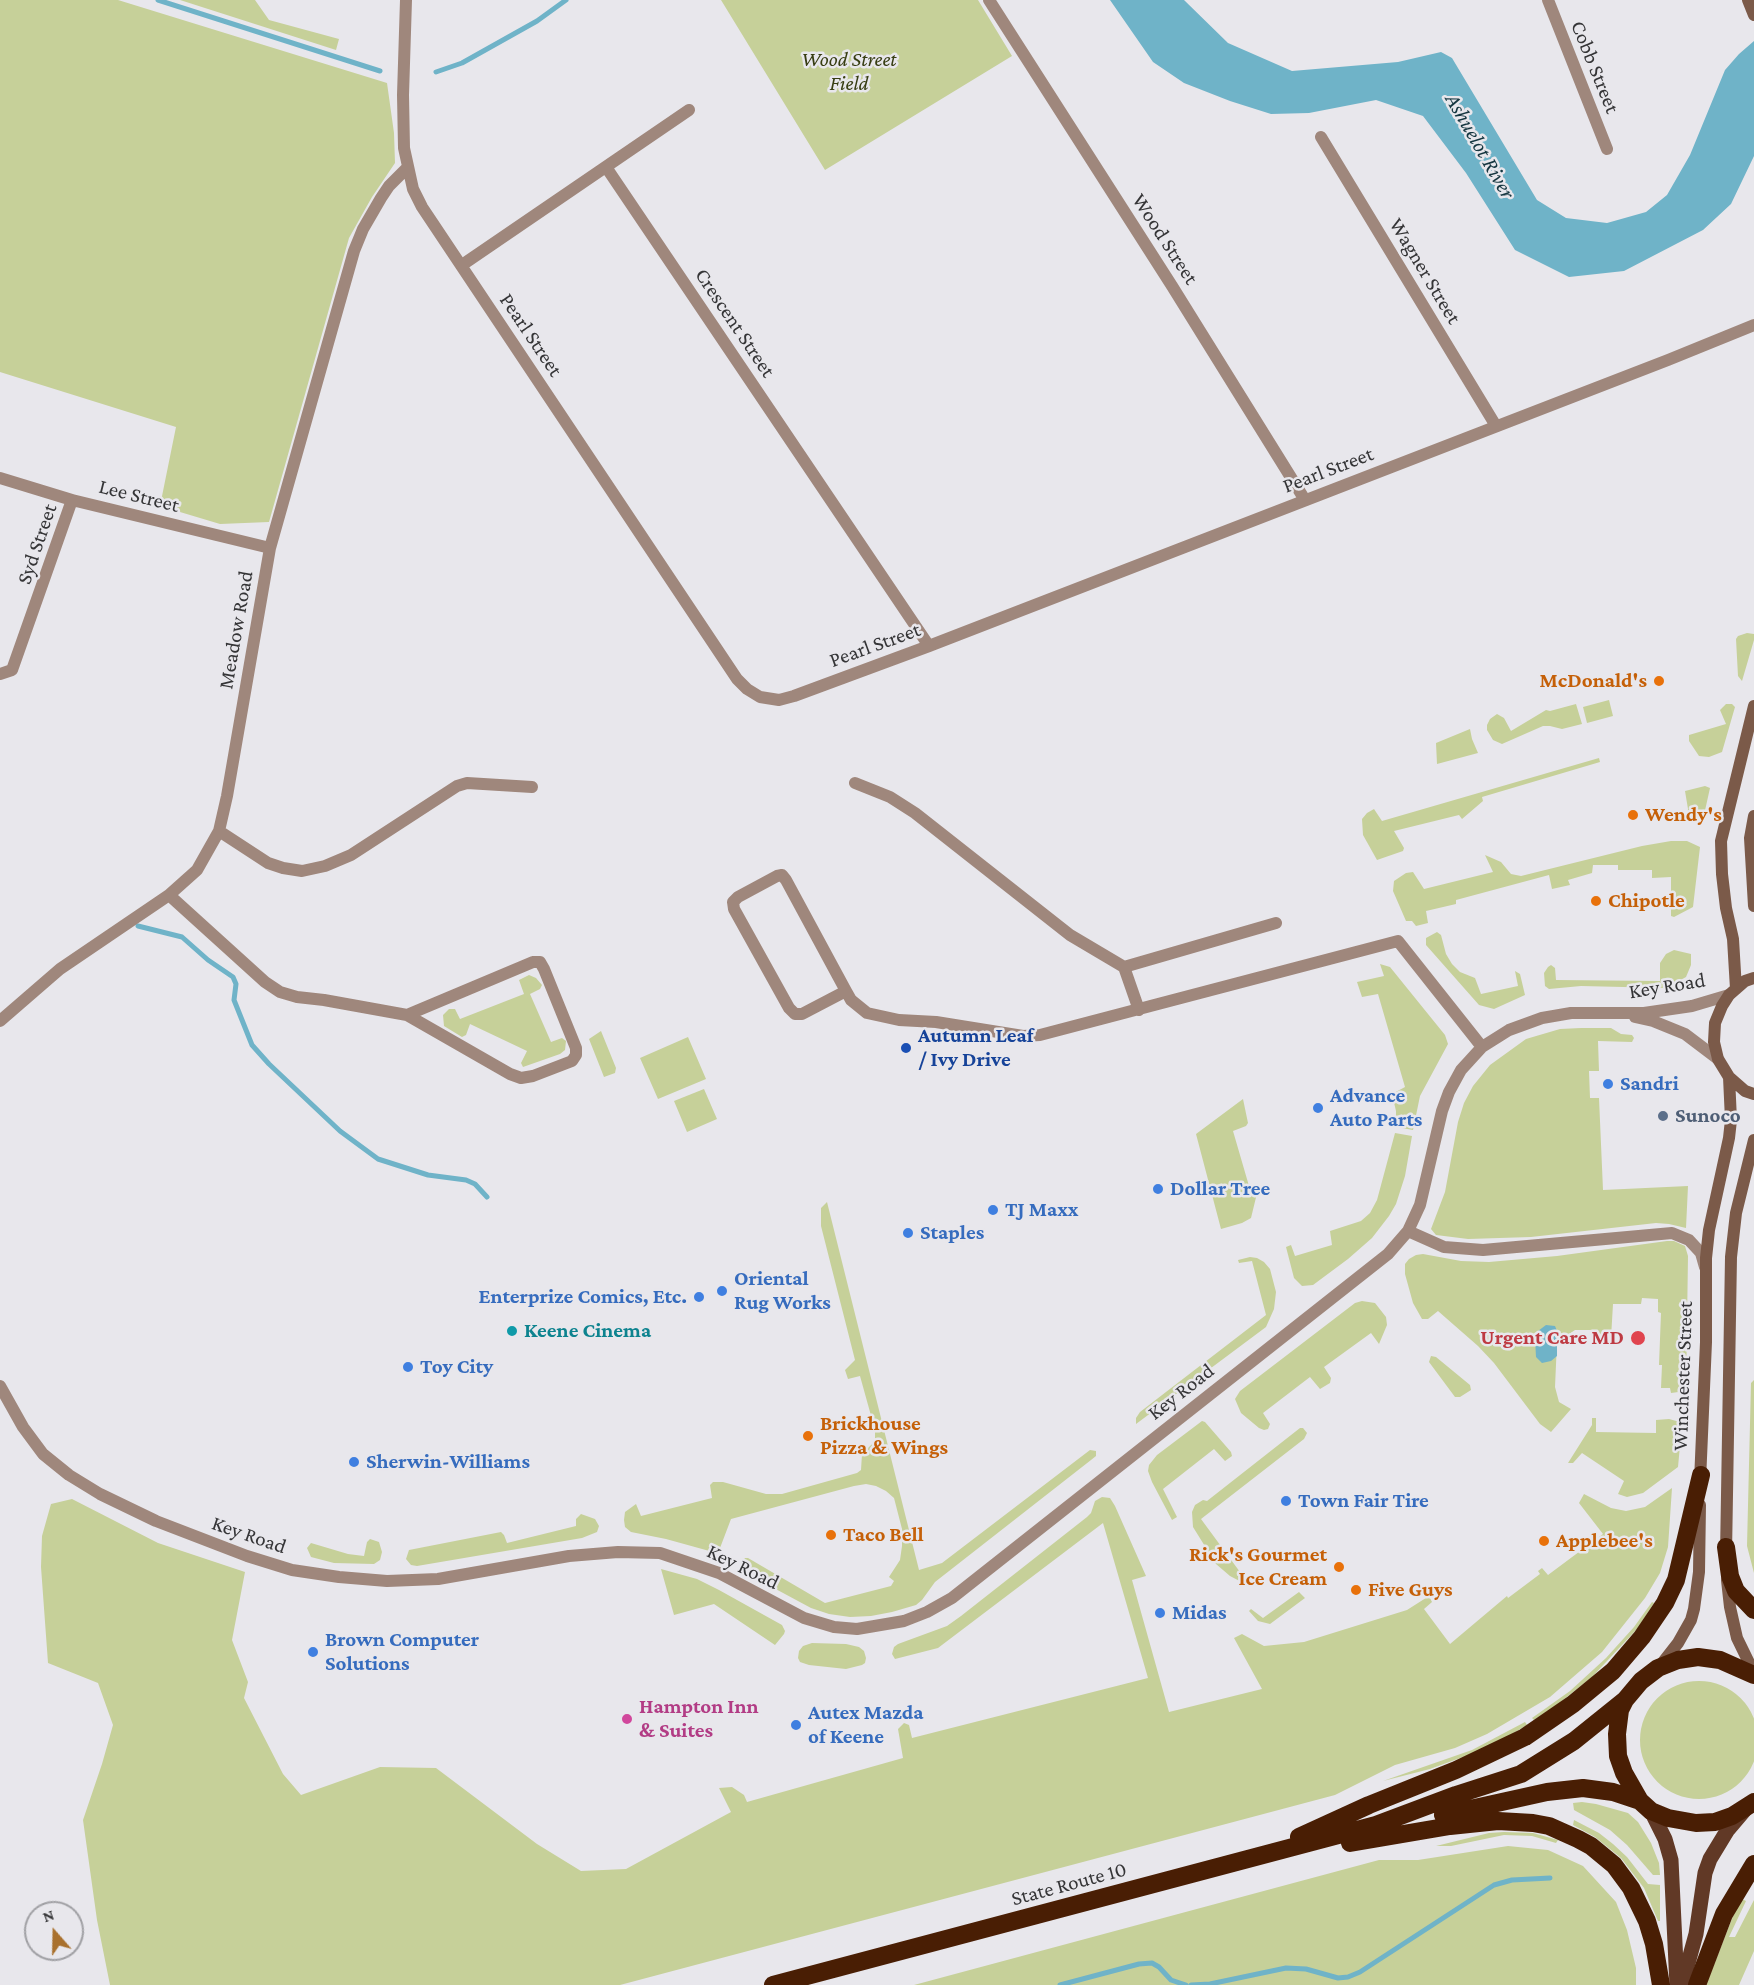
<!DOCTYPE html>
<html>
<head>
<meta charset="utf-8">
<style>
	body { margin:0 }
	#map { position:relative; width:1754px; height:1985px; overflow:hidden; background:#e8e7ec; font-family:"Crimson Pro",serif }
	canvas { display:block }
	.north { position:absolute; left:24px; top:1901px; width:60px; height:60px; box-sizing:border-box; background:#e8e7ec; border:2px solid #a0a0a4; border-radius:50%; rotate:340deg; font-size:16px; font-weight:700; line-height:24px; text-align:center; color:#353537 }
	.north::after { content:''; display:block; margin:auto; width:21px; height:27px; background:#a9712e; clip-path:polygon(50% 0,100% 100%,50% 72%,0 100%) }
</style>
</head>
<body>
<div id="map">
<canvas width="1754" height="1985"></canvas>
<div class="north">N</div>
</div>
<script>
const g = document.querySelector('canvas').getContext('2d');
g.lineJoin = 'round';
function fillPath(path, color) { g.fillStyle = color; g.fill(path, 'evenodd'); }
const shape = rows => new Path2D(rows.map(r => 'M' + r).join(''));
function trace(path, color, width, dash) { g.strokeStyle = color; g.lineWidth = width; g.lineCap = dash ? 'butt' : 'round'; g.setLineDash(dash || []); g.stroke(path); }
function write(font, color, halo, rows, align = 'center') {
  g.font = font + ' "Crimson Pro",serif'; g.lineWidth = 5; g.setLineDash([]); g.textBaseline = 'middle'; g.strokeStyle = halo; g.fillStyle = color; for (const [text, x, y, turn = 0] of rows) {
    g.save(); g.translate(x, y); g.rotate((+turn || 0) * Math.PI / 180); g.textAlign = isNaN(turn) ? turn : align; if (halo) g.strokeText(text, 0, 0); g.fillText(text, 0, 0); g.restore();
  }
}
const green = shape([
	[0,0,118,0,387,83,394,133,395,163,372,197,349,238,269,522,220,524,160,506,176,427,0,372],
	[180,0,255,0,269,20,339,39,336,50],
	[721,0,978,0,1012,56,825,170],
	[1747,633,1754,634,1754,640,1742,681,1738,676,1736,639,1738,636],
	[1609,700,1613,716,1587,723,1583,707],
	[1576,704,1582,724,1562,729,1550,726,1543,726,1502,744,1493,740,1487,730,1487,725,1490,719,1497,714,1504,718,1511,731,1546,710,1550,711],
	[1726,704,1732,704,1735,707,1722,752,1709,757,1699,756,1689,741,1689,735,1726,724,1720,710],
	[1470,729,1472,739,1478,753,1437,764,1436,743],
	[1599,758,1600,762,1482,797,1483,801,1462,819,1459,815,1394,831,1404,848,1403,851,1377,860,1363,835,1362,819,1367,813,1374,809,1382,821],
	[1705,786,1710,788,1702,824,1687,820,1688,809,1685,791],
	[1671,841,1687,841,1700,847,1693,907,1674,917,1671,916,1671,877,1652,878,1652,870,1618,870,1618,865,1593,865,1592,873,1568,880,1570,885,1552,889,1549,875,1456,900,1456,904,1426,911,1428,923,1416,926,1412,921,1406,921,1393,891,1394,881,1406,873,1413,872,1424,889,1493,872,1485,855,1501,862,1511,874,1521,876,1642,846],
	[1437,932,1441,935,1446,954,1452,964,1460,972,1475,978,1481,994,1518,986,1515,971,1520,974,1525,995,1494,1009,1479,1005,1426,945,1426,938],
	[1674,950,1691,954,1691,965,1686,977,1666,988,1581,986,1549,989,1545,986,1544,973,1548,967,1551,965,1555,968,1556,980,1660,981,1660,963,1666,954],
	[1380,964,1390,967,1445,1035,1448,1044,1420,1096,1413,1130,1396,1127,1396,1111,1392,1094,1405,1087,1378,994,1362,997,1357,982,1384,976],
	[529,975,536,978,542,985,540,989,530,994,551,1042,562,1038,566,1041,565,1050,560,1054,523,1067,521,1063,527,1051,470,1024,466,1035,462,1037,444,1026,443,1015,449,1009,455,1009,460,1019,524,994,519,980],
	[1581,1028,1611,1028,1621,1034,1632,1035,1634,1038,1632,1042,1598,1041,1599,1071,1589,1071,1590,1098,1599,1098,1603,1190,1688,1186,1686,1228,1669,1224,1656,1223,1531,1237,1468,1239,1436,1235,1431,1229,1445,1192,1458,1122,1464,1103,1473,1086,1490,1065,1526,1039,1560,1029],
	[601,1031,616,1068,615,1073,604,1077,589,1039],
	[688,1037,706,1079,658,1099,640,1058],
	[704,1089,717,1119,687,1132,674,1101],
	[1243,1099,1248,1123,1246,1126,1233,1131,1249,1186,1259,1185,1251,1218,1242,1223,1221,1229,1196,1134],
	[1395,1133,1412,1136,1405,1176,1396,1204,1389,1216,1372,1238,1348,1259,1313,1285,1302,1286,1294,1278,1286,1247,1291,1245,1295,1256,1332,1245,1330,1231,1361,1221,1370,1213,1377,1200],
	[827,1202,919,1570,942,1563,1090,1450,1096,1451,1096,1456,1091,1460,935,1582,922,1600,916,1605,892,1612,871,1616,850,1617,829,1614,811,1608,744,1572,740,1564,745,1558,748,1558,825,1603,891,1586,894,1581,889,1577,900,1560,902,1546,902,1529,894,1498,886,1491,876,1486,866,1484,854,1486,731,1519,720,1548,713,1552,666,1539,631,1532,625,1527,624,1520,625,1512,636,1504,641,1516,712,1498,710,1485,713,1482,723,1482,766,1494,782,1494,857,1473,861,1470,862,1454,875,1441,875,1430,860,1376,848,1379,845,1370,855,1360,821,1226,821,1208],
	[1667,1241,1674,1241,1685,1246,1688,1256,1686,1391,1671,1393,1670,1388,1661,1388,1662,1365,1659,1365,1661,1313,1658,1312,1658,1299,1642,1298,1641,1304,1613,1304,1611,1338,1597,1337,1595,1336,1594,1330,1575,1330,1557,1342,1555,1387,1559,1402,1571,1409,1551,1432,1540,1424,1494,1363,1478,1346,1438,1311,1428,1319,1422,1319,1413,1303,1405,1274,1405,1264,1409,1259,1416,1255,1423,1254,1461,1261,1489,1262,1557,1256],
	[1250,1257,1257,1258,1264,1262,1270,1269,1276,1292,1274,1309,1266,1327,1136,1424,1136,1418,1140,1412,1266,1315,1252,1261,1239,1263,1238,1260],
	[1362,1301,1375,1303,1386,1317,1387,1325,1379,1344,1371,1333,1324,1367,1331,1378,1330,1383,1320,1389,1310,1377,1263,1413,1270,1424,1268,1429,1264,1430,1259,1428,1241,1413,1235,1399,1240,1391,1355,1303],
	[1431,1356,1436,1357,1470,1385,1471,1390,1460,1397,1455,1397,1429,1362],
	[1754,1380,1754,1573,1747,1546,1751,1383],
	[1592,1418,1596,1418,1596,1432,1656,1433,1656,1420,1669,1419,1680,1422,1682,1424,1678,1467,1643,1493,1627,1497,1618,1494,1624,1481,1582,1453,1573,1463,1568,1463,1592,1425],
	[1202,1421,1205,1422,1231,1452,1232,1456,1225,1461,1214,1449,1163,1489,1177,1517,1172,1520,1152,1482,1148,1471,1149,1465,1157,1455],
	[1300,1428,1303,1428,1307,1433,1304,1439,1201,1519,1251,1587,1230,1576,1216,1564,1193,1527,1192,1512,1195,1505,1203,1500,1207,1501],
	[1672,1488,1668,1547,1660,1573,1645,1598,1602,1652,1550,1697,1487,1734,1455,1748,1395,1765,1335,1795,620,1985,110,1985,97,1920,83,1820,102,1764,113,1725,98,1683,48,1663,41,1567,42,1536,51,1504,72,1499,158,1543,245,1572,232,1640,248,1682,244,1698,283,1774,301,1795,380,1767,436,1768,537,1844,581,1871,626,1869,731,1812,719,1788,732,1787,744,1795,747,1802,903,1758,898,1729,904,1723,909,1725,912,1738,1148,1678,1103,1523,938,1648,895,1659,892,1654,894,1647,898,1644,947,1626,961,1616,1087,1517,1091,1513,1095,1501,1102,1497,1110,1498,1115,1506,1146,1576,1132,1580,1169,1712,1262,1689,1234,1638,1242,1634,1264,1646,1304,1642,1407,1610,1429,1596,1432,1602,1424,1609,1450,1644,1507,1596,1508,1598,1540,1574,1538,1571,1542,1568,1548,1575,1603,1534,1579,1503,1584,1494,1611,1508,1626,1511,1645,1507],
	[581,1514,595,1519,599,1526,597,1532,582,1538,417,1566,411,1565,406,1559,409,1550,501,1532,504,1535,507,1543,576,1526,576,1519],
	[370,1539,379,1542,382,1552,380,1560,374,1564,334,1563,311,1557,307,1548,311,1543,348,1554,364,1556,367,1542],
	[661,1569,697,1579,719,1590,782,1625,785,1631,784,1634,775,1645,714,1604,674,1615],
	[1299,1592,1305,1598,1270,1624,1258,1621,1249,1611,1251,1609,1263,1618],
	[1652,1602,1654,1603,1637,1629,1592,1677,1558,1704,1534,1720,1532,1718,1570,1691,1606,1658,1634,1627],
	[812,1643,846,1644,859,1647,864,1651,866,1658,865,1663,862,1665,846,1669,809,1665,800,1662,798,1658,799,1651,803,1646],
	'1640 1740a59 59 0 1 1 118 0a59 59 0 1 1-118 0Z',
	[1525,1722,1527,1725,1495,1744,1474,1753,1430,1769,1383,1781,1472,1750],
	[1582,1802,1596,1804,1628,1813,1638,1822,1651,1843,1659,1863,1660,1875,1653,1875,1627,1845,1610,1830,1574,1810,1573,1803],
	[1574,1820,1599,1833,1613,1844,1627,1857,1648,1884,1660,1885,1660,1921,1658,1921,1644,1888,1621,1858,1595,1837,1573,1825],
	[1504,1832,1533,1833,1558,1840,1556,1843,1532,1836,1504,1835,1451,1846,1436,1846,1489,1833],
	[1508,1846,1548,1850,1583,1866,1616,1902,1627,1930,1636,1968,1636,1985,914,1985,1379,1860,1418,1860],
	[1742,1899,1746,1901,1729,1937,1735,1937,1754,1900,1754,1951,1739,1985,1706,1985,1733,1916]
]);
const water = shape([
	[1110,0,1184,0,1228,43,1292,71,1398,62,1441,52,1452,58,1537,200,1566,218,1607,223,1646,212,1667,195,1690,155,1725,70,1739,54,1754,41,1754,156,1731,204,1703,230,1624,271,1569,277,1515,250,1466,173,1423,116,1376,100,1309,113,1271,114,1230,101,1184,83,1153,62],
	[1546,1325,1555,1326,1557,1331,1557,1356,1551,1361,1542,1363,1536,1357,1535,1338,1538,1331]
]);
const stream = shape([
	[158,0,380,71],
	[436,72,462,63,537,21,566,0],
	[138,926,182,937,208,960,233,977,236,984,234,1000,252,1045,269,1064,340,1131,378,1159,428,1175,466,1180,475,1184,487,1197],
	[1060,1985,1139,1964,1152,1963,1159,1967,1171,1980,1186,1985],
	[1191,1985,1210,1984,1286,1968,1306,1969,1338,1978,1348,1977,1360,1972,1494,1885,1512,1880,1550,1878]
]);
const street = shape([
	[406,0,403,95,404,148,413,189,422,207,737,679,747,689,760,697,779,700,794,696,929,646,1668,360,1754,325],
	[989,0,1172,286,1305,500],
	[1548,0,1607,149],
	[1321,137,1496,426],
	[606,167,929,646],
	[462,265,689,110],
	[0,478,72,500,270,548],
	[0,674,12,670,72,500],
	[855,783,890,797,915,813,1070,935,1124,967,1276,923],
	[219,831,268,863,283,868,302,871,325,866,351,855,457,786,467,783,532,787],
	[169,895,265,982,280,992,297,997,324,1000,407,1015],
	[533,962,540,962,544,969,576,1048,576,1055,572,1061,533,1076,521,1078,510,1074,407,1015,533,962],
	[1124,967,1139,1010],
	[846,991,802,1014,795,1014,789,1008,734,909,733,902,738,897,777,876,782,875,786,880,846,991,851,1000,867,1013,899,1020,936,1022,1023,1036,1040,1035,1398,941,1482,1047],
	[1635,1017,1653,1021,1685,1034,1718,1059],
	[0,1021,60,969,169,895,197,870,219,831,227,796,270,548,354,251,363,229,381,198,389,186,407,168],
	[1408,1231,1444,1247,1483,1250,1672,1233,1689,1240,1701,1253,1705,1267],
	[0,1386,23,1427,43,1454,69,1475,100,1494,156,1521,247,1556,292,1570,339,1577,387,1581,438,1579,569,1556,618,1552,660,1553,719,1573,804,1618,834,1627,857,1629,904,1621,927,1612,952,1598,1388,1254,1408,1231,1420,1205,1442,1111,1449,1092,1461,1070,1482,1047,1509,1030,1542,1018,1571,1013,1644,1013,1692,1006,1729,995]
]);
const secondary = shape([
	[1748,0,1754,15],
	[1754,816,1750,838,1754,906],
	[1754,978,1745,981,1729,995,1722,1006,1715,1023,1714,1042,1718,1059,1729,1077,1745,1091,1754,1094],
	[1736,989,1733,939,1726,908,1722,874,1721,841,1754,706],
	[1700,1481,1706,1342,1706,1258,1709,1230,1729,1138,1731,1120,1729,1077],
	[1726,1554,1731,1257,1736,1213,1754,1140],
	[1727,1580,1730,1607,1737,1638,1754,1673],
	[1660,1666,1678,1643,1691,1620,1694,1609,1699,1572,1700,1505]
]);
const primary = shape([
	[1651,1811,1665,1839,1671,1860,1677,1985],
	[1682,1985,1696,1934,1705,1873,1710,1859,1727,1831,1744,1811]
]);
const highway = shape([
	[1726,1547,1730,1576,1736,1591,1754,1610],
	[1754,1675,1720,1660,1698,1657,1678,1660,1658,1668,1641,1681,1625,1700,1620,1710,1617,1734,1618,1756,1624,1773,1640,1801,1651,1811,1668,1818,1696,1823,1715,1822,1732,1816,1754,1802],
	[1443,1815,1547,1792,1583,1788,1613,1792,1640,1801],
	[1299,1837,1369,1805,1456,1770,1525,1737,1573,1704,1613,1671,1642,1637,1665,1603,1676,1580,1701,1475],
	[1350,1843,1450,1826,1498,1821,1533,1823,1549,1826,1578,1839,1591,1846,1614,1865,1631,1888,1647,1921,1654,1944,1661,1985],
	[773,1985,1376,1825,1456,1795,1521,1774,1574,1741,1625,1700],
	[1697,1985,1724,1914,1754,1864]
]);
const markers = [
	[1659,681,6,"#e8710a"],
	[1633,815,6,"#e8710a"],
	[1596,901,6,"#e8710a"],
	[906,1048,6,"#1a4fb4"],
	[1608,1084,6,"#3f7fe0"],
	[1318,1108,6,"#3f7fe0"],
	[1663,1116,6,"#5c6f8a"],
	[1158,1189,6,"#3f7fe0"],
	[993,1210,6,"#3f7fe0"],
	[908,1233,6,"#3f7fe0"],
	[722,1291,6,"#3f7fe0"],
	[699,1297,6,"#3f7fe0"],
	[512,1331,6,"#0f9aa8"],
	[1638,1338,8,"#e0444e"],
	[408,1367,6,"#3f7fe0"],
	[808,1436,6,"#e8710a"],
	[354,1462,6,"#3f7fe0"],
	[1286,1501,6,"#3f7fe0"],
	[831,1535,6,"#e8710a"],
	[1544,1541,6,"#e8710a"],
	[1339,1567,6,"#e8710a"],
	[1356,1590,6,"#e8710a"],
	[1160,1613,6,"#3f7fe0"],
	[313,1652,6,"#3f7fe0"],
	[627,1719,6,"#d1479c"],
	[796,1725,6,"#3f7fe0"]
];
const parkNames = [
	["Wood Street",849,60],
	["Field",849,84]
];
const streetNames = [
	["Cobb Street",1595,67,68],
	["Wood Street",1165,239,57],
	["Wagner Street",1425,271,59],
	["Crescent Street",735,323,56],
	["Pearl Street",531,335,56],
	["Pearl Street",1328,470,-21],
	["Lee Street",139,496,14],
	["Syd Street",37,544,-71],
	["Meadow Road",236,630,-80],
	["Pearl Street",875,645,-20],
	["Key Road",1667,986,-9],
	["Winchester Street",1683,1376,-88],
	["Key Road",1181,1392,-38],
	["Key Road",249,1535,19],
	["Key Road",743,1567,26],
	["State Route 10",1069,1884,-15]
];
const foodNames = [
	["McDonald's",1647,681,"right"],
	["Wendy's",1645,815],
	["Chipotle",1608,901],
	["Brickhouse",820,1424],
	["Pizza & Wings",820,1448],
	["Taco Bell",843,1535],
	["Applebee's",1556,1541],
	["Rick's Gourmet",1327,1555,"right"],
	["Ice Cream",1327,1579,"right"],
	["Five Guys",1368,1590]
];
const transitNames = [
	["Autumn Leaf",918,1036],
	["/ Ivy Drive",918,1060]
];
const shopNames = [
	["Sandri",1620,1084],
	["Advance",1330,1096],
	["Auto Parts",1330,1120],
	["Dollar Tree",1170,1189],
	["TJ Maxx",1005,1210],
	["Staples",920,1233],
	["Oriental",734,1279],
	["Rug Works",734,1303],
	["Enterprize Comics, Etc.",687,1297,"right"],
	["Toy City",420,1367],
	["Sherwin-Williams",366,1462],
	["Town Fair Tire",1298,1501],
	["Midas",1172,1613],
	["Brown Computer",325,1640],
	["Solutions",325,1664],
	["Autex Mazda",808,1713],
	["of Keene",808,1737]
];
const serviceNames = [
	["Sunoco",1675,1116]
];
const cultureNames = [
	["Keene Cinema",524,1331]
];
const healthNames = [
	["Urgent Care MD",1624,1338]
];
const hotelNames = [
	["Hampton Inn",639,1707],
	["& Suites",639,1731]
];
const waterNames = [
	["Ashuelot River",1480,146,60]
];
fillPath(green, '#c6d099');
fillPath(water, '#6fb3c8');
trace(stream, '#6fb3c8', 5);
trace(street, '#9f877c', 12);
trace(secondary, '#7b5a49', 12);
trace(primary, '#613926', 15);
trace(highway, '#491e04', 18);
for (const [x, y, r, color] of markers) { const dot = new Path2D(); dot.arc(x, y, r, 0, 2 * Math.PI); g.fillStyle = color; g.fill(dot); trace(dot, '#e8e7ec', 2); }
write('italic 21px', '#373d12', '#e8e7ec', parkNames);
write('21px', '#353537', '#e8e7ec', streetNames);
write('bold 21px', '#c56008', '#e8e7ec', foodNames, 'left');
write('bold 21px', '#164399', '#e8e7ec', transitNames, 'left');
write('bold 21px', '#366cbe', '#e8e7ec', shopNames, 'left');
write('bold 21px', '#4e5e75', '#e8e7ec', serviceNames, 'left');
write('bold 21px', '#0d838f', '#e8e7ec', cultureNames, 'left');
write('bold 21px', '#be3a42', '#e8e7ec', healthNames, 'right');
write('bold 21px', '#b23c85', '#e8e7ec', hotelNames, 'left');
write('italic 22px', '#153640', '#e8e7ec', waterNames);
</script>
</body>
</html>
